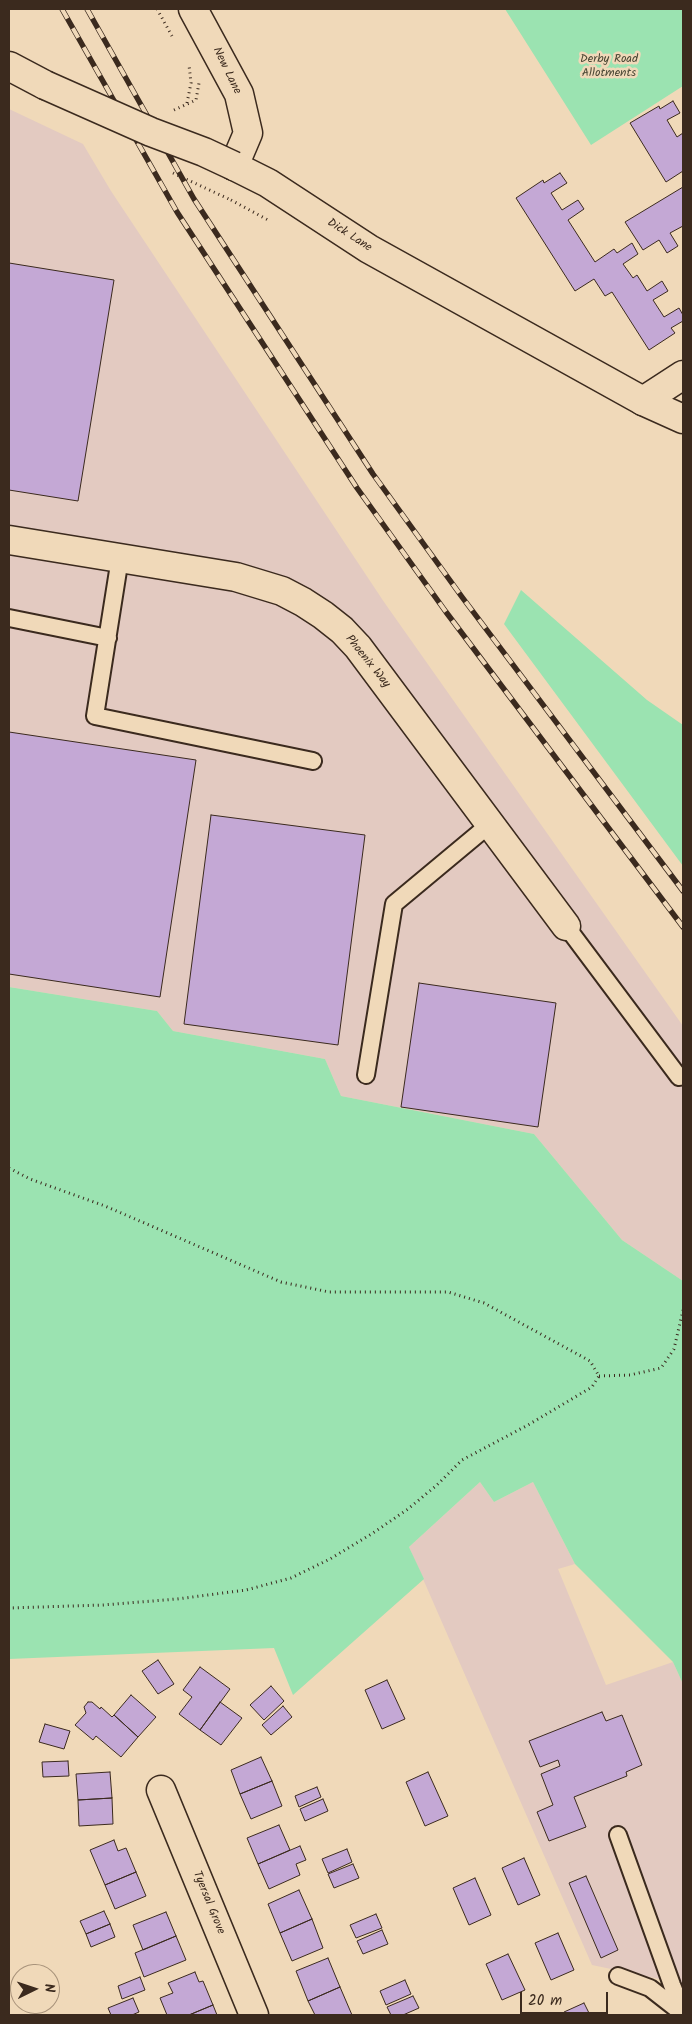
<!DOCTYPE html>
<html>
<head>
<meta charset="utf-8">
<style>
	body { margin:0 }
	#map { position:relative; width:692px; height:2024px; overflow:hidden; background:#f0d9b9; font-family:Kalam,sans-serif }
	canvas { display:block }
	.frame { position:absolute; inset:0; border:10px solid #3b2a1e; pointer-events:none }
	.north { position:absolute; left:10px; top:1964px; width:50px; height:50px; box-sizing:border-box; background:#f0d9b9; border:1px solid #a8937b; border-radius:50%; rotate:86deg; font-size:14px; font-weight:700; line-height:20px; text-align:center; color:#3b2a1e }
	.north::after { content:''; display:block; margin:auto; width:18px; height:22px; background:#3b2a1e; clip-path:polygon(50% 0,100% 100%,50% 72%,0 100%) }
	.scale { position:absolute; left:520px; top:1992px; width:88px; height:22px; box-sizing:border-box; border:2px solid #3b2a1e; border-top:0; padding-left:6px; font-size:15px; line-height:18px; white-space:nowrap; color:#3b2a1e; -webkit-text-stroke:4px #f0d9b9; paint-order:stroke }
</style>
</head>
<body>
<div id="map">
<canvas width="692" height="2024"></canvas>
<div class="frame"></div>
<div class="north">N</div>
<div class="scale">20 m</div>
</div>
<script>
const g = document.querySelector('canvas').getContext('2d');
g.lineJoin = 'round';
function fillPath(path, color) { g.fillStyle = color; g.fill(path, 'evenodd'); }
const shape = rows => new Path2D(rows.map(r => 'M' + r).join(''));
function trace(path, color, width, dash) { g.strokeStyle = color; g.lineWidth = width; g.lineCap = dash ? 'butt' : 'round'; g.setLineDash(dash || []); g.stroke(path); }
function write(font, color, halo, rows, align = 'center') {
  g.font = font + ' Kalam,sans-serif'; g.lineWidth = 5; g.setLineDash([]); g.textBaseline = 'middle'; g.strokeStyle = halo; g.fillStyle = color; for (const [text, x, y, turn = 0] of rows) {
    g.save(); g.translate(x, y); g.rotate((+turn || 0) * Math.PI / 180); g.textAlign = isNaN(turn) ? turn : align; if (halo) g.strokeText(text, 0, 0); g.fillText(text, 0, 0); g.restore();
  }
}
const built = shape([
	[9,109,83,144,111,191,384,602,683,1026,683,1281,622,1240,534,1134,341,1096,325,1059,173,1031,157,1011,9,987],
	[480,1482,494,1502,533,1482,575,1564,558,1569,606,1685,673,1662,683,1684,683,1984,592,1965,409,1547]
]);
const green = shape([
	[505,9,683,9,683,86,591,145],
	[521,590,647,700,683,725,683,866,504,624],
	[9,987,157,1011,173,1031,325,1059,341,1096,534,1134,622,1240,683,1281,683,1684,673,1662,575,1564,533,1482,494,1502,480,1482,409,1547,424,1579,293,1695,274,1648,9,1659]
]);
const building = shape([
	[673,101,680,113,667,120,677,137,683,133,683,171,666,182,630,123,659,106,660,109,673,101],
	[560,173,567,183,551,193,562,210,578,200,584,209,568,220,595,262,614,249,617,253,632,243,638,254,623,264,633,278,637,275,647,291,662,281,668,291,653,300,664,317,679,308,683,315,683,321,671,328,675,333,649,350,612,292,605,296,594,279,575,291,516,198,543,180,544,183,560,173],
	[683,187,683,226,670,233,678,246,667,253,659,240,643,250,625,222,683,187],
	[9,263,114,280,78,501,9,490,9,263],
	[9,732,196,760,160,997,9,974,9,732],
	[211,815,365,835,338,1045,184,1024,211,815],
	[419,983,556,1003,538,1127,401,1107,419,983],
	[158,1660,174,1684,158,1694,142,1671,158,1660],
	[200,1667,230,1689,200,1730,179,1714,192,1697,183,1690,200,1667],
	[387,1680,405,1719,382,1729,365,1690,387,1680],
	[271,1686,284,1701,264,1720,250,1705,271,1686],
	[131,1695,156,1717,138,1737,114,1715,131,1695],
	[88,1702,92,1702,100,1709,101,1707,112,1717,114,1715,138,1737,121,1757,96,1736,93,1740,75,1725,86,1713,84,1707,88,1702],
	[220,1702,242,1718,221,1745,200,1730,220,1702],
	[283,1706,292,1717,271,1735,262,1725,283,1706],
	[602,1712,606,1721,622,1715,642,1765,626,1772,627,1776,574,1797,586,1827,549,1841,537,1812,553,1805,541,1774,560,1766,558,1760,540,1767,529,1741,602,1712],
	[45,1724,70,1731,64,1749,39,1742,45,1724],
	[261,1757,272,1781,240,1794,231,1770,261,1757],
	[68,1761,69,1776,43,1777,42,1762,68,1761],
	[110,1772,112,1798,78,1800,76,1774,110,1772],
	[428,1772,448,1816,425,1826,406,1782,428,1772],
	[272,1781,282,1806,251,1819,240,1794,272,1781],
	[317,1787,321,1797,299,1807,295,1796,317,1787],
	[112,1798,113,1824,79,1826,78,1800,112,1798],
	[323,1799,328,1811,305,1821,300,1809,323,1799],
	[279,1825,290,1850,258,1864,247,1838,279,1825],
	[114,1840,118,1851,126,1848,136,1872,105,1885,90,1850,114,1840],
	[300,1846,306,1860,296,1864,300,1875,269,1889,258,1864,300,1846],
	[347,1849,352,1862,328,1873,322,1859,347,1849],
	[524,1858,540,1895,518,1905,502,1868,524,1858],
	[353,1864,359,1878,334,1888,328,1874,353,1864],
	[136,1872,146,1896,115,1909,105,1885,136,1872],
	[586,1876,618,1950,601,1958,569,1883,586,1876],
	[475,1878,491,1915,469,1925,453,1888,475,1878],
	[299,1890,312,1919,280,1933,268,1904,299,1890],
	[104,1911,110,1924,86,1934,80,1921,104,1911],
	[166,1912,176,1936,143,1950,133,1925,166,1912],
	[376,1914,382,1928,356,1938,350,1925,376,1914],
	[312,1919,323,1948,292,1961,280,1933,312,1919],
	[110,1924,115,1937,91,1947,86,1934,110,1924],
	[382,1930,388,1944,363,1954,357,1941,382,1930],
	[558,1933,574,1970,551,1980,535,1943,558,1933],
	[176,1936,186,1960,144,1977,135,1953,176,1936],
	[508,1954,525,1990,502,2000,486,1964,508,1954],
	[328,1958,340,1987,308,2001,296,1971,328,1958],
	[195,1972,199,1982,203,1981,213,2005,189,2015,167,2015,160,1998,173,1993,168,1983,195,1972],
	[140,1977,145,1990,122,1999,118,1986,140,1977],
	[405,1980,411,1994,386,2005,380,1991,405,1980],
	[340,1987,352,2015,315,2015,308,2001,340,1987],
	[413,1996,419,2008,403,2015,391,2015,387,2007,413,1996],
	[133,1998,139,2012,132,2015,111,2015,108,2008,133,1998],
	[584,2003,590,2015,565,2015,564,2012,584,2003],
	[213,2005,217,2015,189,2015,213,2005]
]);
const path = shape([
	[157,9,172,36],
	[187,103,191,83,189,65],
	[174,110,196,100,199,83],
	[231,200,268,220],
	[9,1168,30,1179,105,1206,281,1282,329,1292,448,1292,484,1303,590,1361,599,1376,592,1387,528,1425,462,1460,437,1485,408,1509,373,1533,330,1559,291,1578,246,1590,177,1599,103,1605,9,1608],
	[599,1376,630,1375,661,1368,674,1349,683,1310]
]);
const lane = shape([
	[120,558,95,716,313,761],
	[9,618,108,638],
	[566,926,679,1077],
	[366,1075,394,904,490,824],
	[618,1835,672,1985,683,2012],
	[618,1976,650,1988,682,2013]
]);
const street = shape([
	[193,9,239,94,248,133,234,166],
	[643,401,683,375],
	[9,540,236,577,282,591,303,602,323,615,342,630,358,647,566,926],
	[161,1790,254,2015]
]);
const secondary = shape([
	[9,66,45,85],
	[234,166,268,183,369,249,643,401,683,419]
]);
const rail = shape([
	[62,9,177,212,357,488,446,612,683,927],
	[87,9,194,199,373,474,462,597,683,891]
]);
const pathBridge = shape([
	[173,173,231,200]
]);
const secondaryBridge = shape([
	[45,85,151,132,204,152,234,166]
]);
const parkNames = [
	["Derby Road",609,60],
	["Allotments",609,74]
];
const streetNames = [
	["New Lane",226,71,64],
	["Dick Lane",349,236,33],
	["Phoenix Way",367,662,51],
	["Tyersal Grove",208,1903,68]
];
fillPath(built, '#e3cac1');
fillPath(green, '#9be3b1');
fillPath(building, '#c4a8d5');
trace(building, '#3b2a1e', 1);
trace(lane, '#3b2a1e', 20);
trace(street, '#3b2a1e', 31);
trace(secondary, '#3b2a1e', 31);
trace(path, '#3b2a1e', 3, [1, 4]);
trace(lane, '#f0d9b9', 16);
trace(street, '#f0d9b9', 28);
trace(secondary, '#f0d9b9', 28);
trace(rail, '#3b2a1e', 5.5);
trace(rail, '#f0d9b9', 4, [11]);
trace(secondaryBridge, '#3b2a1e', 31, []);
trace(pathBridge, '#3b2a1e', 3, [1, 4]);
trace(secondaryBridge, '#f0d9b9', 28);
write('12px', '#494634', '#f0d9b9', parkNames);
write('12px', '#3b2a1e', '#f0d9b9', streetNames);
</script>
</body>
</html>
